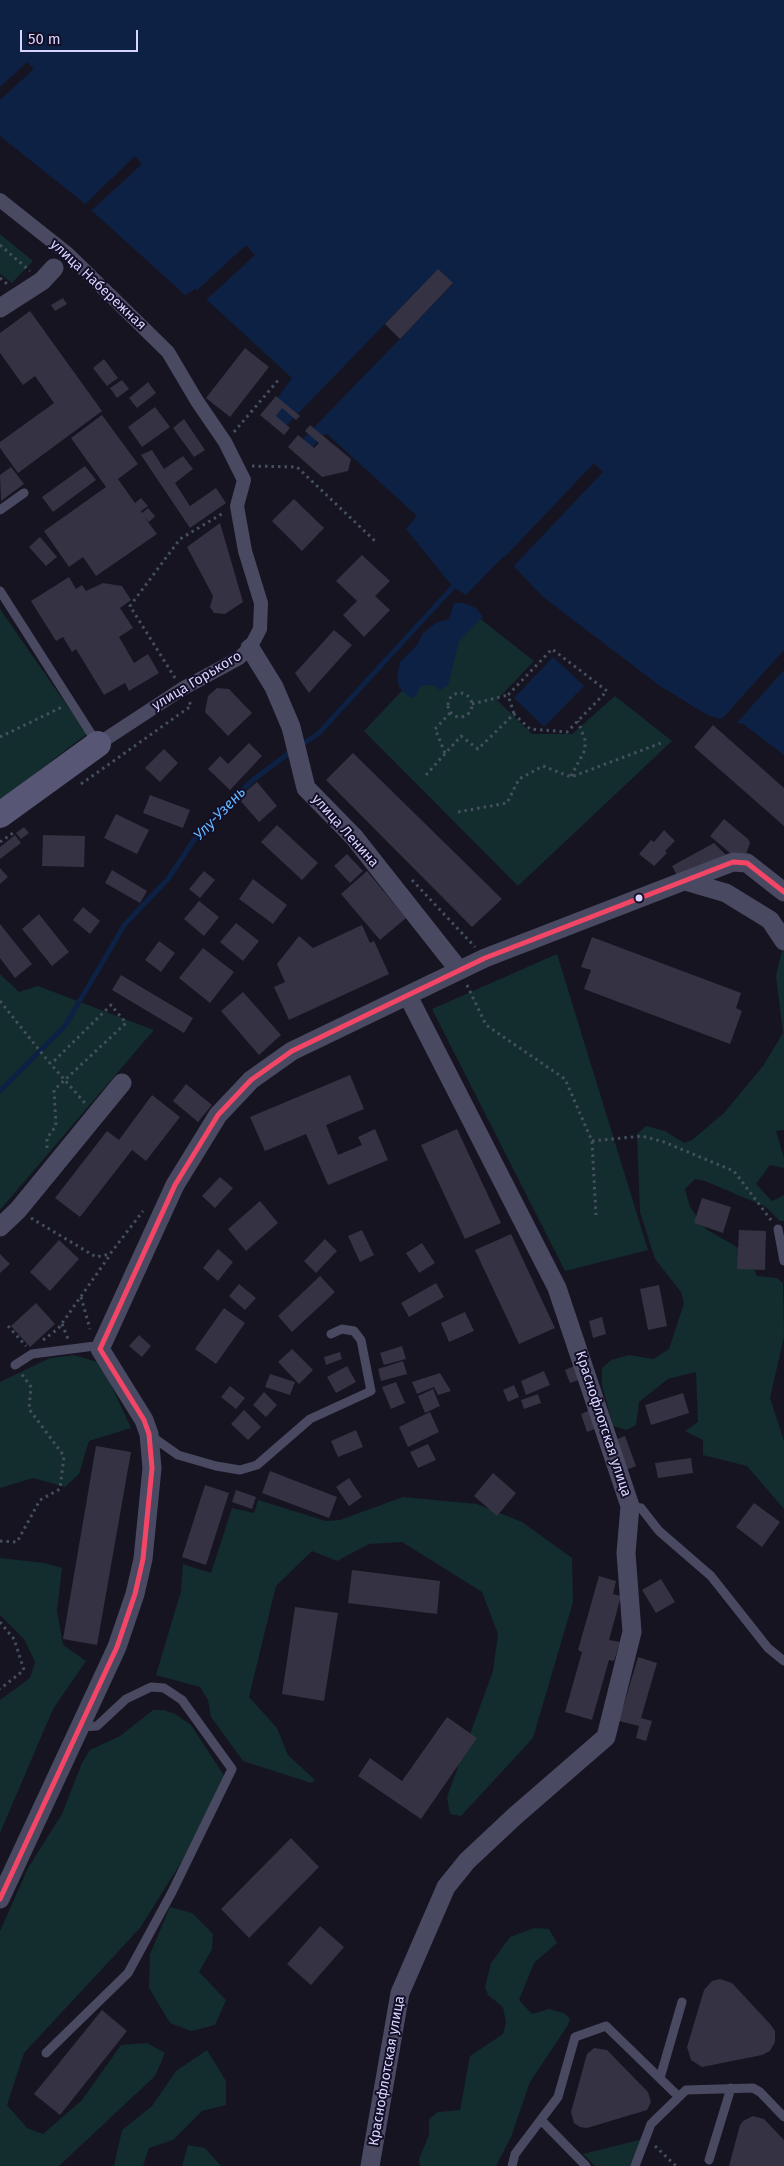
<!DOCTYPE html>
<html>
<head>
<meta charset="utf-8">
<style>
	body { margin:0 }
	#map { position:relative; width:784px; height:2166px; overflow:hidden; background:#161421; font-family:"Fira Sans",sans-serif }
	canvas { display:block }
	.scale { position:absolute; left:20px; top:30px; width:118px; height:22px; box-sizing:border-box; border:2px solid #d9d4ff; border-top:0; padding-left:6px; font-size:15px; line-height:18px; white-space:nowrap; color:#d9d4ff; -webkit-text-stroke:4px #130f26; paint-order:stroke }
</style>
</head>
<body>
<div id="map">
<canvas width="784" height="2166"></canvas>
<div class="scale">50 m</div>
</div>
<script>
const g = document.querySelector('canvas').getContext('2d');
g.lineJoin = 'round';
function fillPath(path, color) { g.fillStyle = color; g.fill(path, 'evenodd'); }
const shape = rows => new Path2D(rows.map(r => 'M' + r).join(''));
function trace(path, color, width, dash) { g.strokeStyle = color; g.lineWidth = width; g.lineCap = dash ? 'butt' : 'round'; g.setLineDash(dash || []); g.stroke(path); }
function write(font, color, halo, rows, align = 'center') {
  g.font = font + ' "Fira Sans",sans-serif'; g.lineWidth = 4; g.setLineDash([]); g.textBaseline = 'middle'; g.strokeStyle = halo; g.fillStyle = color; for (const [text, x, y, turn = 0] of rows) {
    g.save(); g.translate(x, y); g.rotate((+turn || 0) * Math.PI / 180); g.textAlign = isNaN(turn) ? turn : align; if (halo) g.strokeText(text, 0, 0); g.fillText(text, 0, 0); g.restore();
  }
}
const green = shape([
	[0,234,33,261,12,283,0,274],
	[0,609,87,734,0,800],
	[474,614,534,661,497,700,532,734,572,734,615,696,672,741,518,886,364,731],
	[782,950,784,952,784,1130,776,1131,784,1158,784,1168,770,1165,756,1184,772,1201,784,1195,784,1221,780,1221,766,1207,705,1181,695,1179,685,1189,690,1207,706,1229,747,1253,757,1276,777,1278,783,1283,784,1337,770,1398,784,1441,784,1509,747,1466,703,1455,703,1440,685,1431,698,1422,696,1372,668,1379,639,1402,636,1425,627,1430,613,1426,602,1385,602,1368,611,1360,629,1355,653,1359,669,1349,684,1303,681,1292,655,1259,640,1212,637,1134,646,1126,665,1131,684,1143,692,1140,724,1113,763,1066,783,1033,776,976],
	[557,954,648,1250,565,1271,432,1009],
	[0,974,19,992,38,986,154,1030,0,1210],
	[74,1355,101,1363,131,1428,89,1441,79,1474,65,1487,33,1478,0,1488,0,1382,50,1358],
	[403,1497,477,1504,522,1522,572,1558,573,1602,533,1738,461,1816,450,1814,447,1797,493,1671,498,1634,482,1592,402,1542,369,1544,337,1561,312,1551,276,1586,249,1697,277,1728,288,1755,315,1780,311,1783,243,1761,211,1717,208,1700,200,1687,156,1675,181,1591,183,1564,211,1573,232,1508,254,1513,258,1500,326,1521,340,1520],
	[0,1558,45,1563,62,1568,57,1611,63,1645,86,1661,53,1709,0,1833,0,1700,30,1678,35,1662,24,1639,0,1615],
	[153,1710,164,1710,175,1714,191,1725,225,1777,219,1802,140,1928,24,2053,7,2105,27,2128,43,2134,82,2100,121,2045,147,2043,165,2053,155,2076,59,2166,0,2166,0,1931,28,1868,62,1814,82,1763,90,1750,120,1736],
	[170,1907,192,1913,213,1934,212,1949,199,1972,226,2000,215,2025,191,2031,170,2023,149,1988,150,1954],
	[534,1928,549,1929,557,1943,534,1963,519,2000,532,2014,549,2009,564,2013,570,2019,568,2025,530,2082,511,2137,496,2166,420,2166,419,2159,429,2135,429,2119,438,2112,460,2110,470,2056,503,2034,506,2023,503,2007,488,1995,485,1987,491,1963,510,1937],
	[207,2050,226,2081,226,2105,202,2111,173,2140,149,2148,143,2166,114,2166,122,2130,152,2106,176,2071],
	[643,2139,631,2166,595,2166,583,2154],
	[188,2145,205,2148,221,2166,182,2166]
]);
const water = shape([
	[0,0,784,0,784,755,743,724,709,716,660,686,543,597,504,556,466,595,453,587,406,529,417,516,326,433,310,450,268,411,292,378,195,289,185,295,79,199,0,136],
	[454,603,464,603,476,608,483,617,459,641,448,685,440,690,433,685,425,685,419,688,417,695,412,698,408,696,399,687,397,676,400,662,417,645,423,633,437,622,449,619],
	[553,657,584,686,544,727,514,698]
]);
const pier = shape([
	[27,62,34,69,0,100,0,87],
	[135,156,142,164,90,212,83,206],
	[246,245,255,255,205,301,194,293],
	[438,269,453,284,299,443,283,429],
	[594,463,603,472,512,568,504,559,479,584],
	[784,650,784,670,735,725,720,721]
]);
const stream = shape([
	[301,745,318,734,453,587],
	[0,1091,65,1026,125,924,168,879,198,834,253,780,293,750]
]);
const building = shape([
	[438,269,453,283,400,339,385,324],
	[63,298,67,304,55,311,51,305],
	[30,311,102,411,18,473,0,448,0,442,54,403,35,376,23,385,0,353,0,333],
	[245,348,269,367,230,417,206,398],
	[104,359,118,378,107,386,93,368],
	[122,380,129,389,117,398,110,388],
	[148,382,156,393,137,408,129,398],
	[276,396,300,416,296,420,282,408,276,416,290,428,284,435,260,415],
	[155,407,170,427,142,447,128,427],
	[102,415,138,464,118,479,135,503,141,498,148,506,141,511,142,513,148,508,155,516,149,522,145,518,157,534,96,576,83,557,69,567,44,531,106,487,71,438],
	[184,419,205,450,194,457,173,428],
	[310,425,351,459,348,471,322,477,288,447,298,435,314,448,319,443,305,431],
	[152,450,164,469,183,456,193,469,175,483,190,506,216,488,226,503,190,528,141,455],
	[85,466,96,480,53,512,42,497],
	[11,467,24,484,1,501,0,475],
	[294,499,324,528,302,551,272,521],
	[220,523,243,602,225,614,214,613,210,607,213,596,187,547],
	[40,537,57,557,46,566,29,547],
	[362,555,390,581,375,596,390,610,364,637,343,615,357,601,336,581],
	[69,577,76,589,82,585,86,591,103,583,122,586,131,600,120,608,133,628,119,637,134,663,148,654,159,673,129,691,125,683,104,695,76,649,72,652,63,637,56,641,31,601],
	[334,630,352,645,309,693,295,673],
	[217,688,229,689,252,713,228,736,205,712,208,696],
	[713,725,784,788,784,826,694,747],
	[249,743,262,756,230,790,208,769,220,756,228,764],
	[164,749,178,763,160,782,145,768],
	[353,753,502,899,472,927,326,780],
	[257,782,277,806,259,822,238,798],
	[150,795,190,810,183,828,143,813],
	[116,814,149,830,137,854,104,838],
	[724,819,748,839,750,843,746,854,741,856,730,853,710,836],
	[277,825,318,863,302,880,261,842],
	[24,827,29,833,21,839,16,833],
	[664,830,675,841,665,851,667,853,654,866,639,854,651,840,654,842],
	[15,835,21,843,0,859,0,847],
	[43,835,85,836,84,867,42,866],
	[714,843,726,855,680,881,672,866],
	[347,854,363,871,350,883,334,866],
	[0,868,8,877,0,884],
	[112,870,147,891,140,903,105,883],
	[204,871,215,880,200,898,189,889],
	[367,871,406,918,380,940,341,894],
	[253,879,287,905,273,924,239,899],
	[199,901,219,917,204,936,184,919],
	[83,907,100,921,90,934,73,920],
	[39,914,69,952,52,966,22,929],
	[236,923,259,941,243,961,220,942],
	[0,924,32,964,15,978,0,958],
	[362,925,370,943,374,941,389,974,289,1020,274,987,285,982,277,964,299,936,313,948],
	[592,937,741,993,736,1008,742,1011,730,1044,584,989,591,970,581,967],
	[159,941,175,953,161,972,145,960],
	[203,948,234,972,210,1003,179,978],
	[121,975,193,1018,184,1033,112,990],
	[243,992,281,1035,259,1055,221,1011],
	[350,1075,364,1109,326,1125,338,1155,362,1145,358,1137,375,1129,388,1160,328,1185,306,1134,265,1151,250,1117],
	[186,1084,212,1105,198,1122,173,1101],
	[152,1095,180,1117,146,1161,132,1150,80,1217,55,1198,107,1131,119,1140],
	[457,1129,501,1223,465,1239,421,1145],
	[220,1177,233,1188,215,1208,202,1196],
	[702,1198,731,1207,723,1233,694,1223],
	[260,1201,278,1223,246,1251,228,1229],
	[362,1230,374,1255,360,1262,348,1236],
	[739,1230,766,1231,765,1270,737,1269],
	[511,1234,555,1328,519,1344,475,1250],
	[325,1239,337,1251,316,1273,304,1261],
	[59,1240,79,1259,50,1291,30,1272],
	[422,1243,435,1263,419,1273,406,1253],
	[218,1249,233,1262,218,1281,203,1268],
	[0,1254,10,1264,0,1273],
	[320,1276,335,1292,292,1332,278,1316],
	[436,1283,444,1297,409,1317,401,1303],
	[239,1284,256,1298,245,1310,229,1296],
	[659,1285,667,1326,648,1330,640,1289],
	[36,1303,55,1324,30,1347,11,1326],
	[224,1308,245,1323,216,1364,195,1349],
	[465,1312,474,1331,449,1342,441,1323],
	[602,1317,606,1334,593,1338,589,1321],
	[139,1335,151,1346,142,1357,129,1346],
	[402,1346,406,1359,384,1365,380,1353],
	[292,1349,313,1370,299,1384,278,1362],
	[340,1352,342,1359,326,1365,324,1357],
	[403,1361,407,1374,381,1381,378,1369],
	[579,1364,584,1378,570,1383,565,1370],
	[347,1366,356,1382,336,1393,327,1377],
	[544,1371,550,1385,526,1395,521,1381],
	[440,1373,451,1391,438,1395,434,1387,417,1394,412,1382],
	[270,1374,295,1382,290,1395,265,1387],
	[396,1382,405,1403,391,1409,382,1387],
	[514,1385,519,1397,508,1402,503,1390],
	[230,1386,245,1398,236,1409,221,1397],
	[433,1389,440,1406,425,1413,418,1396],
	[264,1392,277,1405,266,1417,253,1405],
	[683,1393,689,1413,651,1425,645,1405],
	[538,1394,541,1403,524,1409,521,1400],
	[593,1409,600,1427,587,1432,581,1414],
	[244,1410,261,1427,248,1440,231,1424],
	[430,1412,439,1432,408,1447,399,1427],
	[356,1430,363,1447,338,1457,331,1441],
	[625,1436,636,1466,626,1470,615,1440],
	[428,1444,436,1460,418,1468,410,1452],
	[96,1446,131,1452,97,1645,63,1639],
	[691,1458,693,1473,658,1478,655,1463],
	[270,1471,337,1497,329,1518,262,1493],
	[493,1473,516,1493,497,1516,474,1496],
	[349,1478,362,1497,349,1506,336,1487],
	[205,1485,229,1493,206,1565,182,1557],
	[236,1490,256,1497,252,1509,232,1502],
	[754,1503,780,1522,762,1547,736,1527],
	[352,1570,440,1581,437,1614,348,1603],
	[599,1576,616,1581,613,1594,621,1596,609,1640,620,1642,614,1661,609,1660,592,1720,565,1712,582,1652,578,1650],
	[661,1579,675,1602,656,1613,642,1590],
	[295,1607,338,1613,324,1701,282,1694],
	[638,1657,657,1663,641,1718,652,1721,646,1741,636,1738,639,1726,619,1721],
	[447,1717,477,1738,421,1819,358,1776,370,1758,402,1781],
	[291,1838,319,1867,249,1938,221,1909],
	[320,1926,344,1947,311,1985,287,1964],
	[720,1979,732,1983,770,2024,775,2031,775,2042,770,2051,762,2055,702,2067,691,2060,687,2047,704,1990,712,1981],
	[102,2010,127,2031,60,2115,34,2094],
	[594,2048,607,2050,648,2092,651,2102,647,2110,587,2128,580,2127,574,2123,571,2112,587,2054],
	[753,2116,764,2119,784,2140,784,2166,729,2166,740,2125,743,2121]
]);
const path = shape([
	[0,245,30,271],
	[0,278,7,284],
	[234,432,280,378],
	[252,466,297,467,375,541],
	[175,678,130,606,180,539,225,512],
	'448 705a12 12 0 1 1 24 0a12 12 0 1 1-24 0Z',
	[472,704,508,695],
	[0,737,62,707],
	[445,753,435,729,450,713],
	[426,775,461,736,478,749,514,714,530,729,567,732,607,691,552,649,508,695,514,714],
	[571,776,585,750,585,740,578,721],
	[81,784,191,706,189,701],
	[458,812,507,803,519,779,543,766,571,777,661,743],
	[0,842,13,833],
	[412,880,475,947],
	[467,985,486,1025,565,1079,592,1141,596,1215],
	[0,1001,48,1061,85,1103],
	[592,1141,642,1136,664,1142,734,1171,771,1220],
	[47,1148,47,1138,56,1126,54,1090,126,1023,111,1005,51,1064],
	[31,1218,96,1257,110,1254,143,1211],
	[81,1297,90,1329],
	[62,1324,68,1339],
	[8,1326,26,1346],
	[43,1340,58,1329,110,1255],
	[0,1541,17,1542,40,1500,60,1489,64,1456,29,1409,31,1387,21,1373],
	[0,1622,14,1639,24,1670,0,1689],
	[655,2146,676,2166]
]);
const service = shape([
	[0,510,24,493],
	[0,591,97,743],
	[778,1229,784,1261],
	[15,1365,32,1354,95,1346,100,1349],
	[151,1436,178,1455,216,1466,240,1470,257,1465,310,1419,371,1391,361,1340,354,1331,342,1329,331,1334],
	[630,1506,641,1508,659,1531,711,1576,768,1648,784,1661],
	[46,2053,128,1973,172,1892,232,1769,182,1700,164,1688,151,1687,126,1699,97,1726,80,1727],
	[660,2078,682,2002],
	[541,2120,586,2166],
	[709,2160,731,2088],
	[512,2166,515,2154,558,2097,575,2037,606,2026,678,2096],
	[635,2166,651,2124,686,2090,753,2088,760,2092,784,2117]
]);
const pedestrian = shape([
	[0,200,68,254,168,352,197,401,225,442,244,480,237,506,245,551,261,603,260,629,250,648,239,658,182,689,98,744]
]);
const minor = shape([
	[0,308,42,281,54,268],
	[250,648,274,687,291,727,306,788,354,837,459,970],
	[685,881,726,893,770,920,784,941],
	[0,1227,18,1210,122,1083],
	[0,1899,117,1647,135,1594,143,1559,152,1468,149,1434,144,1420,100,1349,175,1185,218,1115,251,1080,292,1051,485,958,733,862,747,863,784,892],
	[370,2166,400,1993,446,1887,467,1861,515,1816,606,1737,632,1632,626,1553,630,1506,557,1288,408,996]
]);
const secondary = shape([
	[0,815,98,744]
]);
const bus1 = shape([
	[0,1899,117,1647,135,1594,143,1559,152,1468,149,1434,144,1420,100,1349,175,1185,218,1115,251,1080,292,1051,485,958,733,862,747,863,784,892]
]);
const markers = [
	[639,898,4.5,"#d9d4ff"]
];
const streetNames = [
	["улица Набережная",98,285,43],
	["улица Горького",197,681,-31],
	["улица Ленина",345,831,48],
	["Краснофлотская улица",603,1424,72],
	["Краснофлотская улица",387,2071,-80]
];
const waterNames = [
	["Улу-Узень",220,814,-46]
];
fillPath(green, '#132c2d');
fillPath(water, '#0d2144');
fillPath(pier, '#161421');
trace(stream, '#0d2144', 5);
fillPath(building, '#343243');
trace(path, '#44505f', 3, [2.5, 4]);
trace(service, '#4a4962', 9);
trace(pedestrian, '#4a4962', 14);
trace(minor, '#4a4962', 19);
trace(secondary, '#575674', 26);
trace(bus1, '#f34667', 5);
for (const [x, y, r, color] of markers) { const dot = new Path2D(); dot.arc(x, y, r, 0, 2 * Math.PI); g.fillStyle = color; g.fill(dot); trace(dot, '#130f26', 2); }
write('14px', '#d9d4ff', '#130f26', streetNames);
write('italic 15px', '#62b6ff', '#130f26', waterNames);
</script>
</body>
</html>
